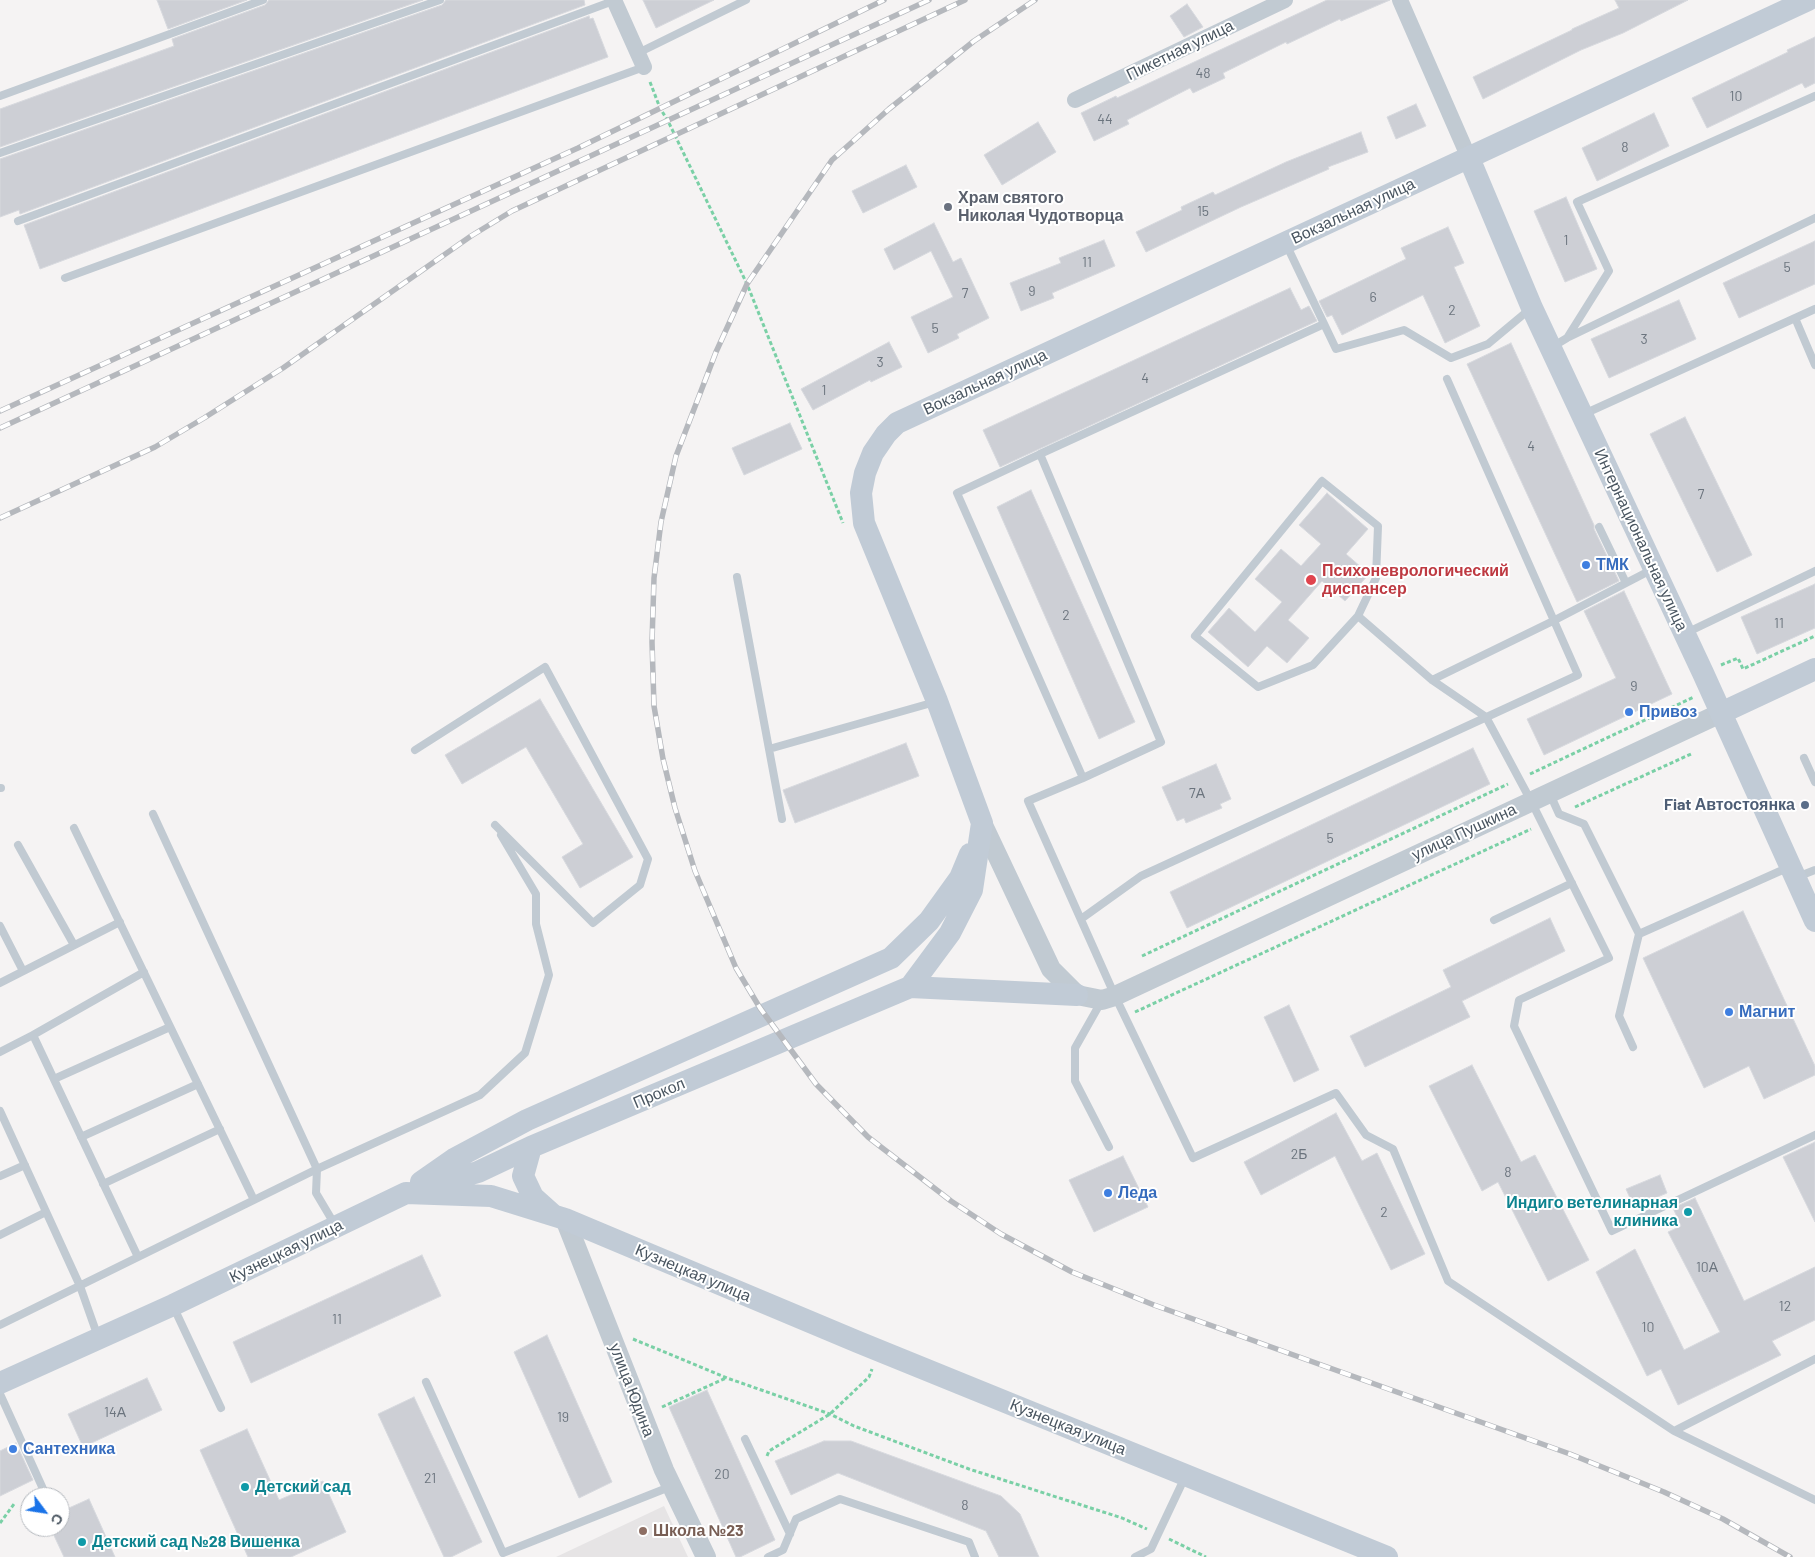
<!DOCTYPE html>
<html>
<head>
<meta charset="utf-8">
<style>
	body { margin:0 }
	#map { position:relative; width:1815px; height:1557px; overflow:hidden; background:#f5f3f3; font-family:Barlow,sans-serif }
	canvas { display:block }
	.north { position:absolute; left:20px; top:1487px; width:50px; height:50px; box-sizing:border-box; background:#fff; border:1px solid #b7bbc0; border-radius:50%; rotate:121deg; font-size:14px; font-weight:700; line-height:20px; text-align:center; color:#4a5661 }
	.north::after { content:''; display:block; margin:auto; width:18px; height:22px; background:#1a73e8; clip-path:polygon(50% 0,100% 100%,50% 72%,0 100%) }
</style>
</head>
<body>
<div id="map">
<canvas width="1815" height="1557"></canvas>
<div class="north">С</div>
</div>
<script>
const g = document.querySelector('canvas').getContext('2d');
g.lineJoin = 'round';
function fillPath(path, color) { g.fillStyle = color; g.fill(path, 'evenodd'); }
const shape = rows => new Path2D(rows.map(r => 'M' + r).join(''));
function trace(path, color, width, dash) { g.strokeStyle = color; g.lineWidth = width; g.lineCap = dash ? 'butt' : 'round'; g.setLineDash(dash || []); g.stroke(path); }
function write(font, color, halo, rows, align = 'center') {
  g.font = font + ' Barlow,sans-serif'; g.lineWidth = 4; g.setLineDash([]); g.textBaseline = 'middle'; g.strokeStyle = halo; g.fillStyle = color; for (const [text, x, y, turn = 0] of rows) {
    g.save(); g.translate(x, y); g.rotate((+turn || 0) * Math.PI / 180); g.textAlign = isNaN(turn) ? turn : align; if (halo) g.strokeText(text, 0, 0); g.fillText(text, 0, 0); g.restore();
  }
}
const education = shape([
	[664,1506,688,1557,556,1557]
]);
const building = shape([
	[157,0,247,0,168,29,157,0],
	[269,0,423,0,0,147,0,109,174,46,172,39,265,5,269,0],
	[446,0,584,0,585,5,20,214,19,210,0,217,0,159,442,5,446,0],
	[643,0,714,0,656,28,643,0],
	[1327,0,1390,0,1341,21,1340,19,1287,44,1286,42,1223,73,1225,78,1193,93,1190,88,1127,120,1129,124,1094,141,1081,113,1116,96,1117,98,1327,0],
	[1615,0,1688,0,1623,33,1581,50,1483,99,1473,77,1572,30,1572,29,1619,8,1615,0],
	[1187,4,1203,27,1184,37,1170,16,1187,4],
	[589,16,590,19,593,18,608,57,40,269,24,225,589,16],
	[1815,37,1815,83,1805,88,1802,83,1707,128,1692,98,1788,52,1787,50,1815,37],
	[1416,104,1426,126,1396,139,1387,117,1416,104],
	[1654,113,1669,146,1597,181,1582,148,1654,113],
	[1038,122,1056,152,1002,185,984,155,1038,122],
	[1361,132,1368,152,1328,167,1329,169,1241,207,1146,252,1136,232,1182,210,1181,207,1213,192,1215,195,1286,162,1361,132],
	[906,165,917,187,863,213,852,191,906,165],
	[1566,197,1597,269,1565,282,1534,211,1566,197],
	[934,223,953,262,961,258,989,318,957,334,959,338,928,353,911,317,953,297,931,251,894,270,884,249,934,223],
	[1448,227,1464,263,1454,267,1480,326,1445,343,1423,295,1342,335,1332,315,1327,317,1319,301,1406,259,1401,248,1448,227],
	[1104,240,1115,266,1052,293,1054,298,1021,311,1010,283,1061,263,1059,258,1104,240],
	[1815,241,1815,284,1739,318,1723,283,1815,241],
	[1290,288,1301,310,1309,306,1317,321,1000,467,983,430,1290,288],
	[1679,300,1696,339,1609,378,1591,339,1679,300],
	[889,342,902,367,871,382,870,380,813,410,801,389,889,342],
	[1511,343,1594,525,1594,529,1619,581,1577,602,1467,364,1511,343],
	[1685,417,1752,555,1717,572,1650,434,1685,417],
	[790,423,802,449,744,475,732,448,790,423],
	[1031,490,1135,722,1099,739,997,507,1031,490],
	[1327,493,1368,529,1346,554,1369,574,1345,601,1322,581,1288,620,1309,638,1287,663,1267,646,1248,667,1208,632,1229,608,1255,632,1282,602,1255,579,1281,549,1301,566,1321,544,1299,525,1327,493],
	[1815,584,1815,628,1757,654,1741,617,1815,584],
	[1624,591,1672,694,1544,755,1527,719,1616,678,1584,611,1624,591],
	[540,699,633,857,580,888,562,857,583,844,526,747,462,784,445,755,540,699],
	[906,743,919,776,795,823,783,790,906,743],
	[1473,748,1490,784,1187,928,1170,892,1473,748],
	[1216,764,1231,799,1220,804,1222,808,1186,823,1184,818,1177,821,1162,787,1216,764],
	[1743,911,1815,1066,1815,1075,1764,1099,1749,1066,1704,1088,1643,958,1743,911],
	[1550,918,1565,951,1462,1001,1470,1017,1365,1067,1350,1036,1451,987,1443,970,1550,918],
	[1289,1005,1319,1070,1294,1082,1264,1017,1289,1005],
	[1472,1065,1521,1162,1535,1155,1589,1260,1548,1281,1498,1182,1482,1191,1429,1086,1472,1065],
	[1336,1113,1362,1161,1377,1153,1425,1254,1391,1270,1335,1156,1261,1195,1244,1162,1336,1113],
	[1815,1142,1815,1222,1783,1157,1815,1142],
	[1123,1156,1148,1207,1094,1232,1069,1180,1123,1156],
	[1660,1175,1667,1193,1634,1207,1626,1189,1660,1175],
	[1695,1198,1744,1301,1815,1267,1815,1320,1772,1341,1781,1355,1678,1405,1661,1369,1647,1376,1596,1272,1635,1249,1684,1350,1720,1332,1668,1232,1681,1226,1673,1208,1695,1198],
	[422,1255,441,1296,251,1383,233,1342,422,1255],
	[547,1335,612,1482,579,1498,514,1352,547,1335],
	[147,1378,162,1410,83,1447,68,1414,147,1378],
	[707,1390,775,1540,740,1557,736,1557,669,1407,707,1390],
	[414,1397,482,1542,451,1557,444,1557,378,1414,414,1397],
	[247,1429,279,1500,323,1481,346,1532,291,1557,248,1557,200,1450,247,1429],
	[824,1441,851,1441,1001,1496,1020,1514,1039,1557,999,1557,986,1531,838,1473,791,1495,775,1461,824,1441],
	[16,1443,33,1480,0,1496,0,1451,16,1443],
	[89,1499,115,1557,64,1557,50,1527,60,1527,60,1512,89,1499]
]);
const path = shape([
	[650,82,660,108,668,121,747,284,843,523],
	[1721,665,1738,658,1743,669,1815,636],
	[1530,774,1694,697],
	[1575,807,1691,754],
	[1142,956,1508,784],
	[1135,1012,1531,829],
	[633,1339,727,1378,830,1414,854,1426,969,1469,1122,1518,1147,1529],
	[662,1407,726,1378],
	[767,1456,769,1451,830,1414,869,1377,872,1369],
	[0,1523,14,1504],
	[1169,1539,1206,1557]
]);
const service = shape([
	[638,53,746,0],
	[0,96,263,0],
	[0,153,440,0],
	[18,221,616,0],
	[1286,244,1336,349,1404,330,1451,358,1488,344,1530,309],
	[65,278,644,67],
	[1795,318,1815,365],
	[1567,338,1609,271,1577,202,1815,96],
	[1552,347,1567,338,1815,218],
	[1584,414,1815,309],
	[1040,454,957,493,1083,778,1028,801,1115,996,1193,1158,1336,1093,1366,1135,1393,1149,1448,1281,1674,1431,1815,1359],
	[1322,481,1378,526,1376,578,1358,616,1313,665,1258,687,1195,636,1322,481],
	[1599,527,1626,583],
	[737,577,782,819],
	[1358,616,1432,680,1486,717,1531,801,1609,958,1519,1000,1514,1026,1612,1231,1815,1135],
	[1686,633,1815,571],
	[1432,680,1553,621,1653,569],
	[769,749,935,702],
	[415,750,545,667,648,859,640,885,593,923,495,825],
	[1804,758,1815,782],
	[1083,778,1161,742,1040,454,1324,324],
	[0,788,1,788],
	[1550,794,1559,814,1584,824,1639,934,1619,1016,1633,1047],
	[74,828,254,1200],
	[18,845,74,945],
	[1797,877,1815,870],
	[1081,919,1141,876,1578,675,1447,379],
	[1494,920,1572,883],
	[0,926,23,971],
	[1639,934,1787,868],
	[0,983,120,922],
	[1101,1002,1075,1048,1075,1081,1109,1147],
	[33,1035,138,1257],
	[0,1052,33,1035,144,972],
	[54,1079,170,1027],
	[0,1111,80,1286,98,1337],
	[81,1137,198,1084],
	[0,1176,25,1165],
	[103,1184,220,1129],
	[335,1225,316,1193,317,1169,480,1095,525,1053,549,975,536,924,536,894,501,835],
	[0,1235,46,1212],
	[174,1308,221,1408],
	[0,1325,317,1169,153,814],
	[426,1382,503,1553,672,1486],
	[0,1394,44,1491],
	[1674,1431,1815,1500],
	[745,1439,790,1534],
	[768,1557,783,1550,796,1519,840,1499,969,1542,975,1557],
	[1135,1557,1151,1549,1185,1477]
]);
const minor = shape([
	[614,0,644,67],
	[1400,0,1469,158],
	[1075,100,1285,0]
]);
const tertiary = shape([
	[982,823,1051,969,1077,995,1102,1000,1115,996,1721,713],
	[565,1219,664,1470,706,1557]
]);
const secondary = shape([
	[1469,158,1532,308,1703,673,1815,921],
	[1721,713,1815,669],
	[910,987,950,933,972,890,982,823,937,701,864,523,861,493,865,473,873,453,886,434,897,423,1808,0],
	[531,1147,523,1176,533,1197,552,1214],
	[421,1182,454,1159,527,1120,891,958,929,921,960,878,970,854],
	[423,1188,478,1172,531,1147,910,987,1077,995],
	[0,1383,173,1305,406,1193,491,1196,565,1219,858,1342,1387,1557]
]);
const rail = shape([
	[1035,0,974,41,889,109,832,160,747,284,716,352,676,456,661,522,654,578,652,642,654,706,663,759,675,808,695,871,736,968,760,1008,816,1084,868,1137,951,1201,1001,1234,1072,1272,1154,1305,1570,1454,1664,1492,1723,1519,1790,1557],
	[0,411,578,148,884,0],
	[0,428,929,0],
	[0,518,155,447,204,418,283,368,471,236,512,211,965,0]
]);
const markers = [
	[948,207,5,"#6b7280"],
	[1586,565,5,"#3f7fe0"],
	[1311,580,6,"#e0444e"],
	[1629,712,5,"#3f7fe0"],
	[1805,805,5,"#5c6f8a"],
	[1729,1012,5,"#3f7fe0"],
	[1108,1193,5,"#3f7fe0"],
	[1688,1212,5,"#0f9aa8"],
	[13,1449,5,"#3f7fe0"],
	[245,1487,5,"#0f9aa8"],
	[643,1531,5,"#8d6e63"],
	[82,1542,5,"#0f9aa8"]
];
const numberNames = [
	["48",1203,73],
	["10",1736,96],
	["44",1105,119],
	["8",1625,147],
	["15",1203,211],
	["1",1566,240],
	["11",1087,262],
	["5",1787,267],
	["9",1032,291],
	["7",965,293],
	["6",1373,297],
	["2",1452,310],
	["5",935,328],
	["3",1644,339],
	["3",880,362],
	["4",1145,378],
	["1",824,390],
	["4",1531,446],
	["7",1701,494],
	["2",1066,615],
	["11",1779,623],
	["9",1634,686],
	["7А",1197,793],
	["5",1330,838],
	["2Б",1299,1154],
	["8",1508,1172],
	["2",1384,1212],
	["10А",1707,1267],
	["12",1785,1306],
	["11",337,1319],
	["10",1648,1327],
	["14А",115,1412],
	["19",563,1417],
	["20",722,1474],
	["21",430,1478],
	["8",965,1505]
];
const streetNames = [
	["Пикетная улица",1180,50,-26],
	["Вокзальная улица",1353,211,-25],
	["Вокзальная улица",985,382,-25],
	["Интернациональная улица",1641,540,65],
	["улица Пушкина",1464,832,-25],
	["Прокол",659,1093,-23],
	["Кузнецкая улица",286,1251,-26],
	["Кузнецкая улица",693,1273,23],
	["улица Юдина",632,1390,69],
	["Кузнецкая улица",1068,1427,22]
];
const worshipNames = [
	["Храм святого",958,198],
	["Николая Чудотворца",958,216]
];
const shopNames = [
	["ТМК",1596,565],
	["Привоз",1639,712],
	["Магнит",1739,1012],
	["Леда",1118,1193],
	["Сантехника",23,1449]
];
const healthNames = [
	["Психоневрологический",1322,571],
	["диспансер",1322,589]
];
const serviceNames = [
	["Fiat Автостоянка",1795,805]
];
const cultureNames = [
	["Индиго ветелинарная",1678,1203,"right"],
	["клиника",1678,1221,"right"],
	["Детский сад",255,1487],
	["Детский сад №28 Вишенка",92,1542]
];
const educationNames = [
	["Школа №23",653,1531]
];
fillPath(education, '#e6e4e5');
fillPath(building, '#cdcfd5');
trace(building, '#d7d9de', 1);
trace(path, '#7ad0a6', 3, [4, 2.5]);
trace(service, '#c1cad2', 8);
trace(minor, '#c1cad2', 16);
trace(tertiary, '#c1cad2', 20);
trace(secondary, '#c1cbd6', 22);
trace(rail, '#b5b8bd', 5.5);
trace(rail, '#fff', 4, [11]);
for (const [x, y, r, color] of markers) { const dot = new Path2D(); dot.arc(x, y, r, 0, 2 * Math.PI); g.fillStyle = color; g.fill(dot); trace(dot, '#fff', 2); }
write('14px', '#6b747e', null, numberNames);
write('16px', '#4a5661', '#fff', streetNames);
write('bold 16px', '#5b616d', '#fff', worshipNames, 'left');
write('bold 16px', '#366cbe', '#fff', shopNames, 'left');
write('bold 16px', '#be3a42', '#fff', healthNames, 'left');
write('bold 16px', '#4e5e75', '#fff', serviceNames, 'right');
write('bold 16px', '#0d838f', '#fff', cultureNames, 'left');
write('bold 16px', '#785e54', '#fff', educationNames, 'left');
</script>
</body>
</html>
